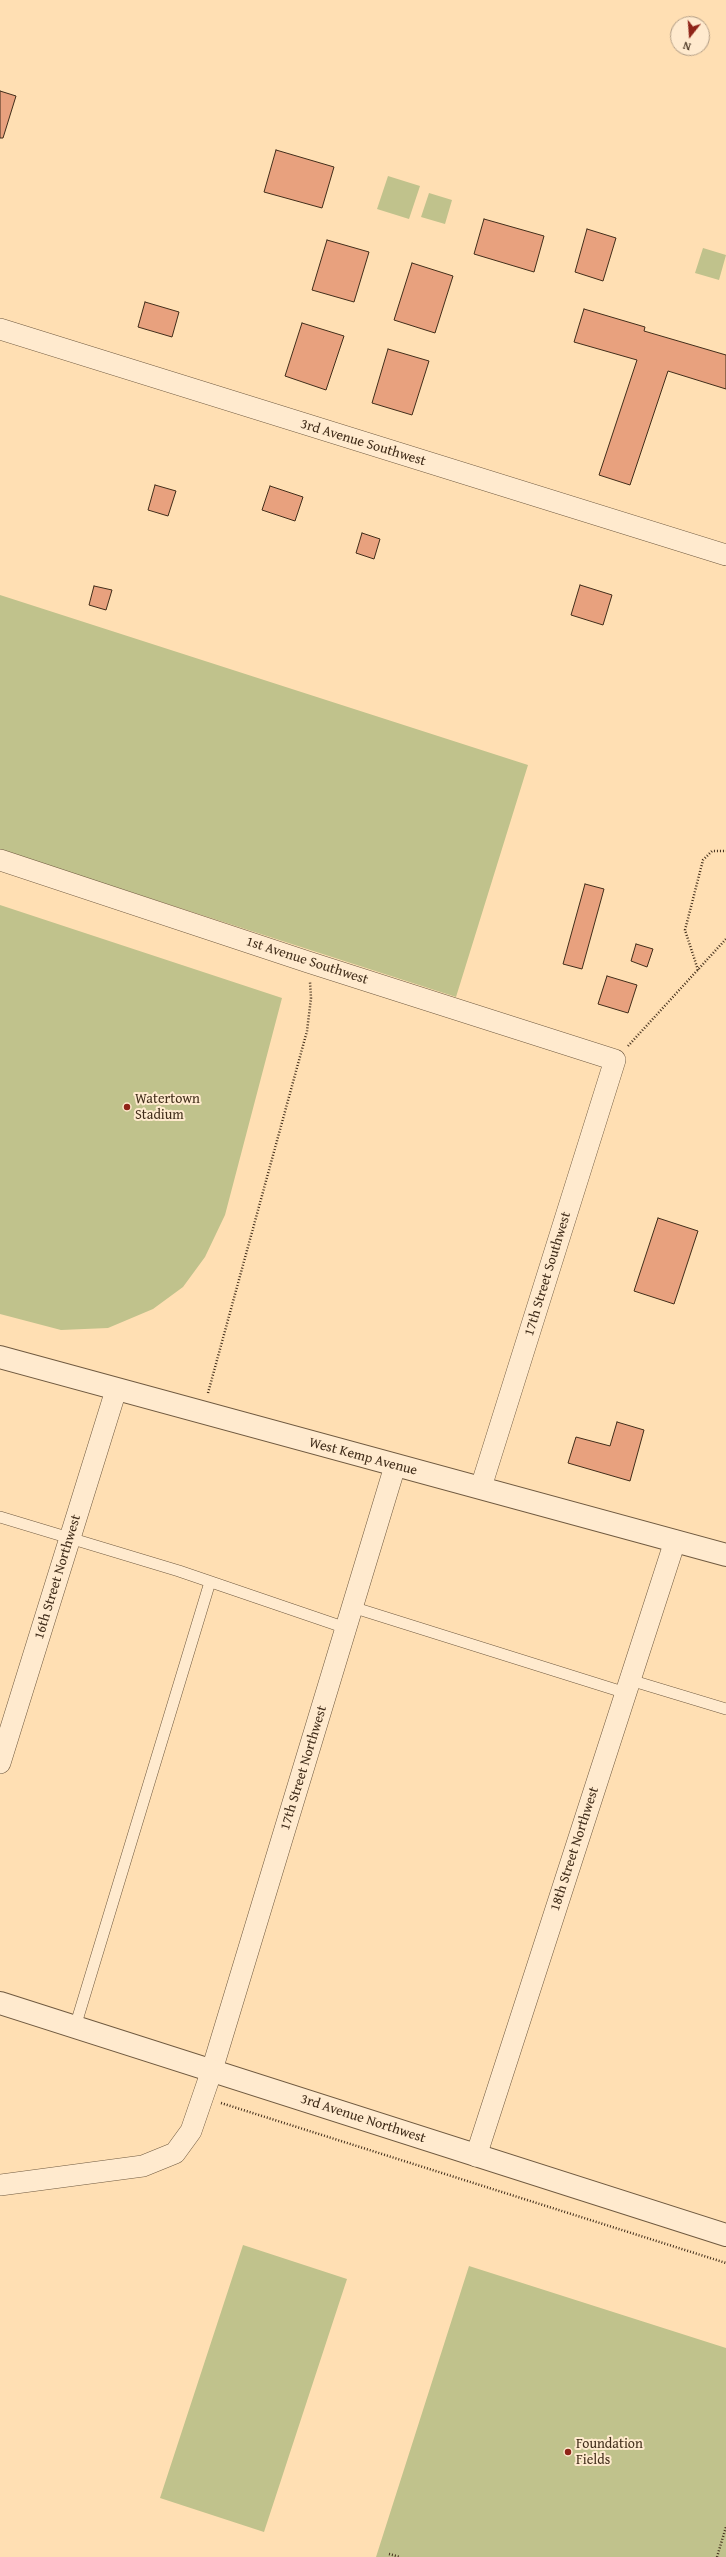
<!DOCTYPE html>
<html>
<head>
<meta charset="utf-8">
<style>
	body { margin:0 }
	#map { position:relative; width:726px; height:2557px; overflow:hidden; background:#ffdfb3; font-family:"Gentium Book Plus",serif }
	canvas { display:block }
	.north { position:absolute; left:670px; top:16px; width:40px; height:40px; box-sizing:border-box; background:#ffeace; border:1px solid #b39e86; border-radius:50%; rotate:197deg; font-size:11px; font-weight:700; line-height:16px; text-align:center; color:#412d1a }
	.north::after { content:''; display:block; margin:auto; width:14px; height:18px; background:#8f2418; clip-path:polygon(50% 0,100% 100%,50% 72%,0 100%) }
</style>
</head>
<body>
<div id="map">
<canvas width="726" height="2557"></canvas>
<div class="north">N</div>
</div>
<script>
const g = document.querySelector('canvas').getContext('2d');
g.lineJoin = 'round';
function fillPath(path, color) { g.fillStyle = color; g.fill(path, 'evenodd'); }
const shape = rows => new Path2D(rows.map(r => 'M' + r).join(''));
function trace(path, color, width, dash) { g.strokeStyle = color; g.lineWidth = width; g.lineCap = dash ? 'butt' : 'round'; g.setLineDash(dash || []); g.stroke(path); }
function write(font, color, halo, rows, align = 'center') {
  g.font = font + ' "Gentium Book Plus",serif'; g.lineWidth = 4; g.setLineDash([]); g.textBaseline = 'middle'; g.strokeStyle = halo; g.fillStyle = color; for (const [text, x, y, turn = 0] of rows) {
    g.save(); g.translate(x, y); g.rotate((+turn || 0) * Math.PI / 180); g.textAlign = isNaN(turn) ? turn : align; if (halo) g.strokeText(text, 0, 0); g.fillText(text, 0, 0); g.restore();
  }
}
const green = shape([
	[388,176,420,186,409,219,377,209],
	[429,193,452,200,445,224,421,217],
	[703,248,726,255,719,280,695,273],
	[0,595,528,765,456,997,0,850],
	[0,905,282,998,225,1215,205,1257,183,1287,153,1309,108,1328,61,1330,0,1314],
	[243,2245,347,2279,264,2532,160,2498],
	[469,2266,726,2348,726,2557,376,2557]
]);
const building = shape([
	[0,91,16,96,3,138,0,138,0,91],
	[276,150,334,167,322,208,264,192,276,150],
	[484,219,544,236,534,272,474,254,484,219],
	[587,229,616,238,603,281,575,272,587,229],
	[327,240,369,252,354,302,312,290,327,240],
	[412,263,453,276,435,333,394,320,412,263],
	[145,302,179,312,172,337,138,327,145,302],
	[584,309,645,327,644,331,726,355,726,389,668,371,630,485,599,475,637,360,574,342,584,309],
	[302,323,344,336,326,390,285,376,302,323],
	[388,349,429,361,412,415,372,403,388,349],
	[155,485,176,491,168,516,148,510,155,485],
	[270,486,303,497,295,521,262,510,270,486],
	[362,533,380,539,374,559,356,553,362,533],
	[580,585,612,595,603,625,571,615,580,585],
	[94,586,112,590,106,610,89,605,94,586],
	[585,884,604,889,582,969,563,964,585,884],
	[636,944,653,949,647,967,631,961,636,944],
	[607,976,637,985,628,1013,598,1004,607,976],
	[658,1218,698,1231,674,1304,634,1291,658,1218],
	[617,1422,644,1430,630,1481,568,1463,576,1437,610,1446,617,1422]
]);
const path = shape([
	[698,970,685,930,703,860,712,851,726,851],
	[628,1046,726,939],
	[208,1393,307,1031,311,998,310,982],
	[221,2103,726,2263],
	[389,2554,400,2557],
	[717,2557,726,2527]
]);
const service = shape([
	[0,1517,179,1571,346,1628],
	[352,1607,626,1693],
	[630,1680,726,1709],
	[75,2027,210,1582]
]);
const minor = shape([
	[0,329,726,555],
	[0,860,308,962,615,1060,481,1487],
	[0,1763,116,1390],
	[476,2156,675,1541],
	[0,2185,143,2166,175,2153,191,2131,212,2070,395,1466]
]);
const tertiary = shape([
	[0,1357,726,1555],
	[0,2003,726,2235]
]);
const markers = [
	[127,1107,4,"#8f2418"],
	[568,2452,4,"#8f2418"]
];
const streetNames = [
	["3rd Avenue Southwest",363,443,17],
	["1st Avenue Southwest",307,961,18],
	["17th Street Southwest",548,1274,-73],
	["West Kemp Avenue",363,1457,15],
	["16th Street Northwest",58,1577,-73],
	["17th Street Northwest",304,1768,-73],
	["18th Street Northwest",575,1849,-72],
	["3rd Avenue Northwest",363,2119,18]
];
const poiNames = [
	["Watertown",135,1099],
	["Stadium",135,1115],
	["Foundation",576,2444],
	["Fields",576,2460]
];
fillPath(green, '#c0c28c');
fillPath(building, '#e8a17e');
trace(building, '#412d1a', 1);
trace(service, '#705a40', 12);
trace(minor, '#705a40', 22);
trace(tertiary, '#705a40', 24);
trace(path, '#412d1a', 2.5, [1, 2]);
trace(service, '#ffeace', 11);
trace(minor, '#ffeace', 21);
trace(tertiary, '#ffeace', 22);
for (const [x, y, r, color] of markers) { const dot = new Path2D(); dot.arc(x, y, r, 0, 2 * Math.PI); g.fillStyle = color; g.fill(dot); trace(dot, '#ffeace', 1.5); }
write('14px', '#412d1a', '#ffeace', streetNames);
write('14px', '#412d1a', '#ffeace', poiNames, 'left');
</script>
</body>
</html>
